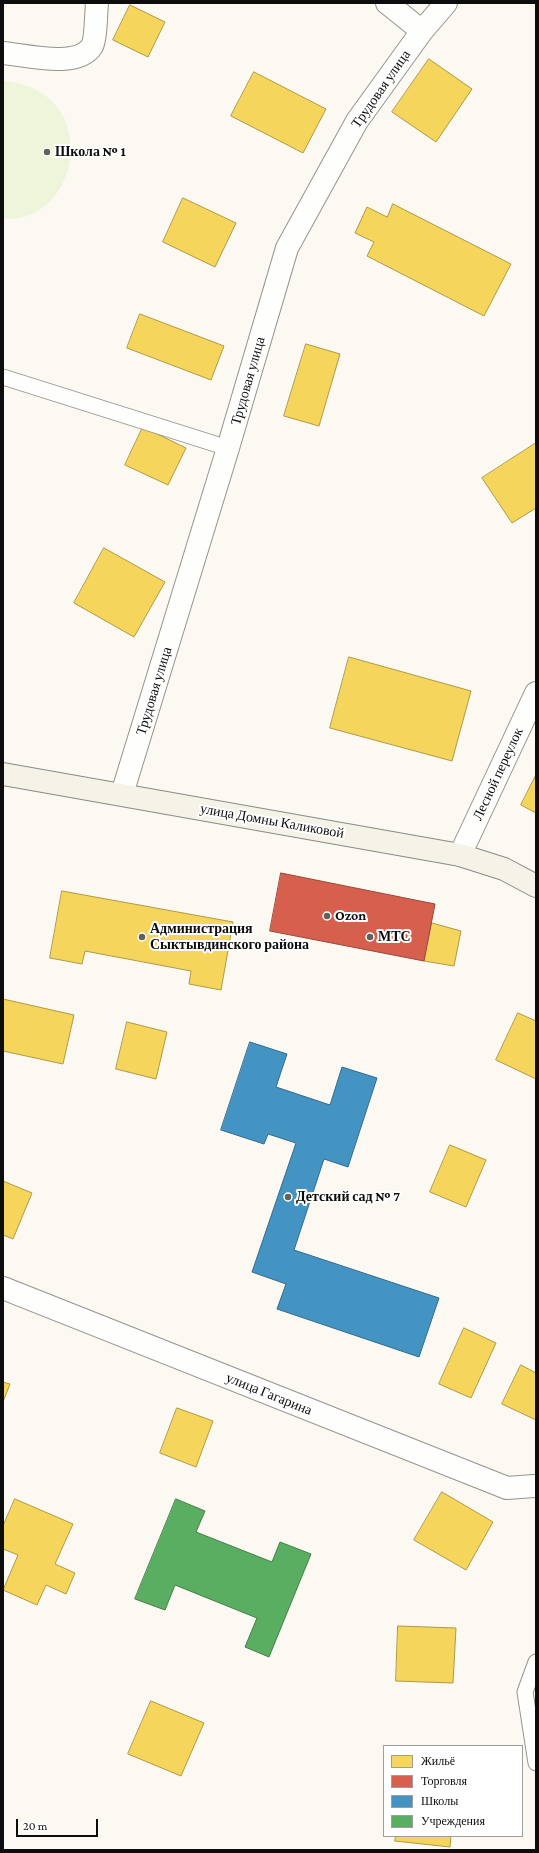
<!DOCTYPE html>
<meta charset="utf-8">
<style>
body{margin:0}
#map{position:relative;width:539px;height:1853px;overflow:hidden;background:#fbf9f1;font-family:"Crimson Pro",serif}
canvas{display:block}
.frame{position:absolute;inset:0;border:4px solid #0d0d0d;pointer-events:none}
.legend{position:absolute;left:383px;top:1745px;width:140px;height:92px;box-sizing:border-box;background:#fff;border:1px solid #9e9e9e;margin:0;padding:5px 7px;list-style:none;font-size:12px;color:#0d0d0d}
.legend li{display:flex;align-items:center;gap:8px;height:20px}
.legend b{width:20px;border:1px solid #9e9e9e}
.scale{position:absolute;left:16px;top:1819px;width:82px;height:18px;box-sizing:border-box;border:2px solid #0d0d0d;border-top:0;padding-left:5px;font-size:12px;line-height:14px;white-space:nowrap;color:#0d0d0d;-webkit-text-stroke:3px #fff;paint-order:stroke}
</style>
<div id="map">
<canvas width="539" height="1853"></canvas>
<div class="frame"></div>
<ul class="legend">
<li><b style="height:11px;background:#f6d55c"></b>Жильё</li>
<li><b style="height:11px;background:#d6604d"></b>Торговля</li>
<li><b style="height:11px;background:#4393c3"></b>Школы</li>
<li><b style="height:11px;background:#5aae61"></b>Учреждения</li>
</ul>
<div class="scale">20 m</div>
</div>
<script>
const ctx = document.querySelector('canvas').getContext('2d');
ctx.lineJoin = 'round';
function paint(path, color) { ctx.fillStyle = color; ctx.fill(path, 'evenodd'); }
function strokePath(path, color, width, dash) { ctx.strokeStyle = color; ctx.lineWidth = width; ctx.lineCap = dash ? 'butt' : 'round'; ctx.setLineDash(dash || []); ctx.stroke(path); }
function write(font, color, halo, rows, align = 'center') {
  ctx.font = font + ' "Crimson Pro",serif'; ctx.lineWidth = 4; ctx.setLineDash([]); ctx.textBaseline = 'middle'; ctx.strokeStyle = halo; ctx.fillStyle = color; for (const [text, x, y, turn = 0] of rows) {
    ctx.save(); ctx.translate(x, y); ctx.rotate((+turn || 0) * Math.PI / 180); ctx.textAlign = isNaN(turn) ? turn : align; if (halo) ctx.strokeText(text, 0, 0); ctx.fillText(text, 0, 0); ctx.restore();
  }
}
paint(new Path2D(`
 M3 81C102 88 84 223 3 219Z`), '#eff5da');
const homes = new Path2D(`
 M130 5 165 22 148 57 113 40Z
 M429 59 472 89 436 142 392 112Z
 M254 72 326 109 303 153 231 116Z
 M183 198 236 223 215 267 163 242Z
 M393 204 511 264 484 316 367 256 374 242 355 233 367 207 387 217Z
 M140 314 224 346 211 380 127 348Z
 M306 344 340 354 319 426 284 416Z
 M143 427 186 448 168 485 125 465Z
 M536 443V508L512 523 482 478Z
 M104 548 165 582 134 637 74 603Z
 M349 657 471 691 452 761 330 728Z
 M536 775V813L521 805Z
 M62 891 233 922 221 990 189 984 191 971 85 951 82 964 50 958Z
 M432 923 461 931 454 966 424 961Z
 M3 999 74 1015 63 1064 3 1051Z
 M518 1013 536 1021V1079L496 1060Z
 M127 1022 167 1032 156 1079 116 1069Z
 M450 1145 486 1160 466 1207 430 1192Z
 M3 1181 32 1193 13 1239 3 1235Z
 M464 1328 496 1343 471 1398 439 1384Z
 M521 1365 536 1373V1420L502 1404Z
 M3 1382 10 1384 3 1402Z
 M177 1408 213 1421 196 1467 160 1453Z
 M442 1492 493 1522 466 1570 414 1540Z
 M15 1499 73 1524 55 1564 75 1573 66 1594 46 1585 37 1605 3 1590 18 1555 3 1549V1526Z
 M398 1626 456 1628 453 1683 396 1681Z
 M151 1701 204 1723 181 1776 128 1754Z
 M396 1836H451L450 1847 395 1841Z`);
paint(homes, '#f6d55c');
strokePath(homes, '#b09944', 1);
const shops = new Path2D(`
 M281 873 435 904 424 961 270 931Z`);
paint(shops, '#d6604d');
strokePath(shops, '#9a473a', 1);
const schools = new Path2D(`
 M250 1042 287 1054 276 1087 330 1105 342 1067 377 1078 348 1167 324 1159 294 1250 439 1298 419 1357 277 1309 286 1284 252 1272 296 1143 268 1134 264 1144 221 1130Z`);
paint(schools, '#4393c3');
strokePath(schools, '#336b8c', 1);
const public = new Path2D(`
 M176 1499 205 1511 196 1532 272 1562 280 1542 311 1554 269 1657 245 1647 257 1618 175 1585 165 1610 135 1599Z`);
paint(public, '#5aae61');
strokePath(public, '#437e48', 1);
const service = new Path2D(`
 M3 377 228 448
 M536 1662 525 1692 536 1763`);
const minor = new Path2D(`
 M387 3 422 31
 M3 53C26 55 78 69 92 46 96 39 96 13 97 3
 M122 794 228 448 287 248 357 121 422 31 446 3
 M460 855 536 693
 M3 1288 507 1488 534 1486`);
const secondary = new Path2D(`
 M3 774 460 855 504 869 536 886`);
strokePath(service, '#949390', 17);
strokePath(minor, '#949390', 24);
strokePath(secondary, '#8b8a86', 24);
strokePath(service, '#fefefd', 15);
strokePath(minor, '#fefefd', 22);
strokePath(secondary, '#f5f3e8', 22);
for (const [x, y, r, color] of [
 [47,152,4,"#60605d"],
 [327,916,4,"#60605d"],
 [142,937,4,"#60605d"],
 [370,937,4,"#60605d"],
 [288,1197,4,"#60605d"]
]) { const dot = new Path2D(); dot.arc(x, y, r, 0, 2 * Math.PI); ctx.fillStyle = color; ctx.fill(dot); strokePath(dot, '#fff', 1.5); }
write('14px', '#0d0d0d', '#fff', [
 ["Трудовая улица",381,89,-55],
 ["Трудовая улица",248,381,-74],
 ["Трудовая улица",154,691,-73],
 ["Лесной переулок",498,774,-65],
 ["улица Домны Каликовой",272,821,10],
 ["улица Гагарина",269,1394,22]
]);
write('bold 14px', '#0d0d0d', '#fff', [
 ["Школа № 1",55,152],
 ["Ozon",335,916],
 ["Администрация",150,929],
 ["Сыктывдинского района",150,945],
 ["МТС",378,937],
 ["Детский сад № 7",296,1197]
], 'left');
</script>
